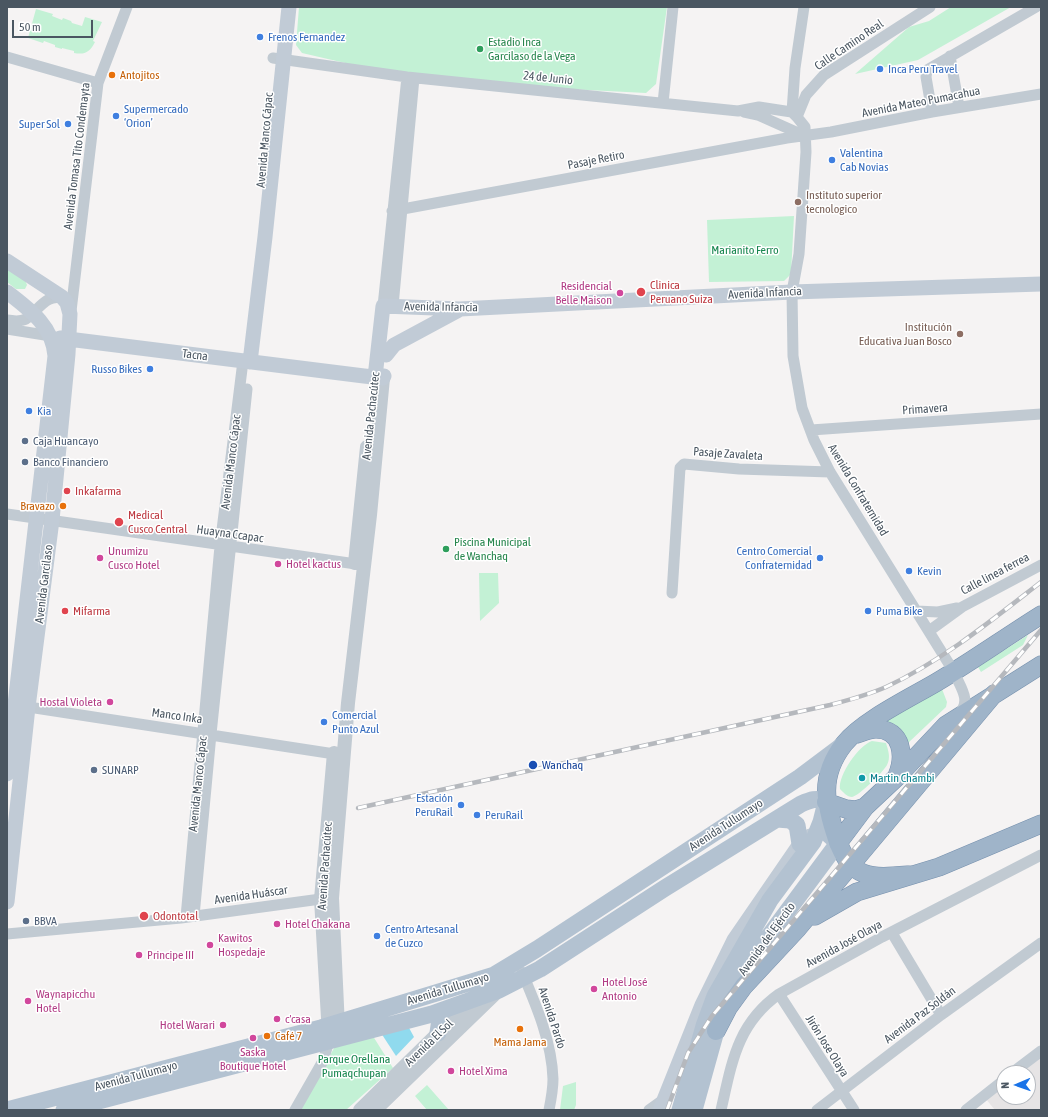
<!DOCTYPE html>
<meta charset="utf-8">
<style>
body{margin:0}
#map{position:relative;width:1048px;height:1117px;overflow:hidden;background:#f5f3f3;font-family:"Asap Condensed",sans-serif}
canvas{display:block}
.frame{position:absolute;inset:0;border:8px solid #4a5661;pointer-events:none}
.north{position:absolute;left:996px;top:1065px;width:40px;height:40px;box-sizing:border-box;background:#fff;border:1px solid #b7bbc0;border-radius:50%;rotate:268deg;font-size:11px;font-weight:700;line-height:16px;text-align:center;color:#4a5661}
.north::after{content:'';display:block;margin:auto;width:14px;height:18px;background:#1a73e8;clip-path:polygon(50% 0,100% 100%,50% 72%,0 100%)}
.scale{position:absolute;left:12px;top:20px;width:81px;height:18px;box-sizing:border-box;border:2px solid #4a5661;border-top:0;padding-left:5px;font-size:12px;line-height:14px;white-space:nowrap;color:#4a5661;-webkit-text-stroke:3px #fff;paint-order:stroke}
</style>
<div id="map">
<canvas width="1048" height="1117"></canvas>
<div class="frame"></div>
<div class="north">N</div>
<div class="scale">50 m</div>
</div>
<script>
const ctx = document.querySelector('canvas').getContext('2d');
ctx.lineJoin = 'round';
function paint(path, color) { ctx.fillStyle = color; ctx.fill(path, 'evenodd'); }
function strokePath(path, color, width, dash) { ctx.strokeStyle = color; ctx.lineWidth = width; ctx.lineCap = dash ? 'butt' : 'round'; ctx.setLineDash(dash || []); ctx.stroke(path); }
function write(font, color, halo, rows, align = 'center') {
  ctx.font = font + ' "Asap Condensed",sans-serif'; ctx.lineWidth = 3; ctx.setLineDash([]); ctx.textBaseline = 'middle'; ctx.strokeStyle = halo; ctx.fillStyle = color; for (const [text, x, y, turn = 0] of rows) {
    ctx.save(); ctx.translate(x, y); ctx.rotate((+turn || 0) * Math.PI / 180); ctx.textAlign = isNaN(turn) ? turn : align; if (halo) ctx.strokeText(text, 0, 0); ctx.fillText(text, 0, 0); ctx.restore();
  }
}
paint(new Path2D(`
 M1041 1053V1110H995L985 1098 1004 1082V1097H1028V1073H1016Z`), '#e6e4e5');
paint(new Path2D(`
 M299 7H667L656 84 646 93 489 85 384 72 302 53 296 45Z
 M951 7H1011L918 60 855 74 909 27 929 21Z
 M36 9 53 14 52 16 62 20 63 18 71 21 72 23 82 26 85 17 102 22 93 41 95 42C90 52 85 55 74 53V51L62 48V49L55 47V45L44 41 43 43 28 38Z
 M794 216 791 274 784 281 709 282 707 220Z
 M7 267 25 280 27 285 25 289H16L7 282Z
 M479 573H498L499 603 480 621Z
 M1028 635 1023 645 981 672 978 667Z
 M942 689 947 702 946 707 907 744C903 727 897 723 880 721Z
 M872 741 886 743C888 750 891 757 887 765 884 771 859 796 852 797 847 797 843 792 840 789 838 775 859 745 872 741Z
 M371 1033 393 1068 346 1110H299L337 1043Z
 M576 1082V1105L574 1110H560L563 1086Z
 M427 1085 449 1110H427L415 1096Z`), '#c3f1d5');
paint(new Path2D(`
 M408 1026 414 1037 396 1056 381 1033Z`), '#90daee');
const trunk = new Path2D(`
 M857 734C863 732 870 729 876 729 903 729 905 757 897 776
 M826 802 846 809 856 810 865 807 897 777 946 725 1041 665
 M838 843 865 807
 M909 875C871 878 851 880 837 839 825 804 819 776 844 744 862 721 910 698 937 682 972 661 1006 637 1041 615
 M815 916 857 892 939 867 1041 824
 M716 1031 728 1008 744 986 798 928 994 694`);
strokePath(trunk, '#7690ad', 19);
strokePath(new Path2D(`
 M950 56 959 107
 M7 57 98 83
 M273 58 407 77 738 111 759 107 785 111 792 112 797 117 805 127 806 152 799 254 792 292 793 356 802 408 814 440 830 472 954 672C960 687 972 700 959 714
 M663 103 673 7
 M744 112 758 115 805 136
 M792 112 795 68 804 7
 M932 112 926 77 927 70 1036 7
 M797 117 806 95 824 75 930 7
 M392 211 787 138 831 132 932 112 1041 94
 M383 306 407 77
 M393 306 414 78
 M71 311 98 83 127 7
 M7 320C13 321 20 322 26 319 38 311 47 292 64 299
 M7 329 51 336
 M811 430 1041 414
 M7 514 363 565
 M672 593 680 468 684 464 739 469 830 472
 M916 611 938 612 957 608
 M929 631 962 607 1041 565
 M22 706 341 755
 M194 916 211 734 247 389
 M186 917 220 546 243 361
 M892 933 941 1015
 M7 934 181 918 328 898
 M522 972C536 1005 552 1042 553 1079 553 1089 551 1100 549 1110
 M779 994 854 1110
 M1012 1073 1041 1051
 M295 1110 323 1061 329 1041
 M649 1110 663 1100
 M721 1110C732 1062 737 1024 779 994L882 937 1041 855
 M817 1110 941 1015 1041 943
 M966 1110 1004 1080`), '#c1cad2', 11);
strokePath(new Path2D(`
 M355 563 367 447
 M334 1032 338 1027 332 898 348 703 370 515 383 378
 M329 1035 321 899 334 753
 M360 1110 472 1000
 M375 1110 498 991`), '#c1cad2', 14);
strokePath(new Path2D(`
 M7 261 62 297 67 303 70 314 68 354 52 520 28 707 7 902
 M7 292C29 309 53 326 55 356L7 774
 M60 338 364 376 383 378 384 376
 M386 355 394 345 459 310
 M250 362 265 237 289 7
 M375 377 383 306 460 309 792 292 1041 284
 M660 1110 702 1005 734 940 800 844 810 836`), '#c1cbd6', 15);
strokePath(new Path2D(`
 M777 819 790 820 797 825 800 844
 M432 1014 440 1019 438 1033
 M7 1110 321 1028 436 993 494 975 537 949 800 777 844 744
 M64 1110 432 1014 499 990 540 969 665 888 801 804C810 800 817 797 826 802L821 822 813 842 770 900 715 996 704 1026 680 1110
 M694 1110 716 1031 727 1002 743 971 838 843 829 835`), '#b3c2d1', 17);
strokePath(trunk, '#9fb4c9', 18);
const rail = new Path2D(`
 M358 808 830 705C849 700 868 695 886 687 942 661 992 620 1041 582
 M667 1110 688 1053 712 1016 1041 630`);
strokePath(rail, '#b5b8bd', 4.5);
strokePath(rail, '#fff', 3, [9]);
for (const [x, y, r, color] of [
 [260,37,4,"#3f7fe0"],
 [480,49,4,"#2e9e5b"],
 [880,69,4,"#3f7fe0"],
 [112,75,4,"#e8710a"],
 [116,116,4,"#3f7fe0"],
 [68,124,4,"#3f7fe0"],
 [832,160,4,"#3f7fe0"],
 [798,202,4,"#8d6e63"],
 [641,292,5,"#e0444e"],
 [620,293,4,"#d1479c"],
 [960,334,4,"#8d6e63"],
 [150,369,4,"#3f7fe0"],
 [29,411,4,"#3f7fe0"],
 [25,441,4,"#5c6f8a"],
 [25,462,4,"#5c6f8a"],
 [67,491,4,"#e0444e"],
 [63,506,4,"#e8710a"],
 [119,522,5,"#e0444e"],
 [446,549,4,"#2e9e5b"],
 [100,558,4,"#d1479c"],
 [820,558,4,"#3f7fe0"],
 [278,564,4,"#d1479c"],
 [909,571,4,"#3f7fe0"],
 [65,611,4,"#e0444e"],
 [868,611,4,"#3f7fe0"],
 [110,702,4,"#d1479c"],
 [324,722,4,"#3f7fe0"],
 [533,765,5,"#1a4fb4"],
 [94,770,4,"#5c6f8a"],
 [862,778,4,"#0f9aa8"],
 [461,805,4,"#3f7fe0"],
 [477,815,4,"#3f7fe0"],
 [144,916,5,"#e0444e"],
 [26,921,4,"#5c6f8a"],
 [277,924,4,"#d1479c"],
 [377,936,4,"#3f7fe0"],
 [210,945,4,"#d1479c"],
 [139,955,4,"#d1479c"],
 [594,989,4,"#d1479c"],
 [28,1001,4,"#d1479c"],
 [277,1019,4,"#d1479c"],
 [223,1025,4,"#d1479c"],
 [520,1029,4,"#e8710a"],
 [267,1036,4,"#e8710a"],
 [253,1038,4,"#d1479c"],
 [451,1071,4,"#d1479c"]
]) { const dot = new Path2D(); dot.arc(x, y, r, 0, 2 * Math.PI); ctx.fillStyle = color; ctx.fill(dot); strokePath(dot, '#fff', 1.5); }
write('12px', '#366cbe', '#fff', [
 ["Frenos Fernandez",268,37],
 ["Inca Peru Travel",888,69],
 ["Supermercado",124,109],
 ["‘Orion’",124,123],
 ["Super Sol",60,124,"right"],
 ["Valentina",840,153],
 ["Cab Novias",840,167],
 ["Russo Bikes",142,369,"right"],
 ["Kia",37,411],
 ["Centro Comercial",812,551,"right"],
 ["Confraternidad",812,565,"right"],
 ["Kevin",917,571],
 ["Puma Bike",876,611],
 ["Comercial",332,715],
 ["Punto Azul",332,729],
 ["Estación",453,798,"right"],
 ["PeruRail",453,812,"right"],
 ["PeruRail",485,815],
 ["Centro Artesanal",385,929],
 ["de Cuzco",385,943]
], 'left');
write('12px', '#27864d', '#fff', [
 ["Estadio Inca",488,42],
 ["Garcilaso de la Vega",488,56],
 ["Piscina Municipal",454,542],
 ["de Wanchaq",454,556]
], 'left');
write('12px', '#4a5661', '#fff', [
 ["Calle Camino Real",849,45,-34],
 ["24 de Junio",548,78,6],
 ["Avenida Mateo Pumacahua",921,102,-11],
 ["Avenida Manco Cápac",265,140,-85],
 ["Avenida Tomasa Tito Condemayta",77,156,-83],
 ["Pasaje Retiro",596,160,-11],
 ["Avenida Infancia",765,293,-3],
 ["Avenida Infancia",441,307,1],
 ["Tacna",195,355,7],
 ["Primavera",925,409,-4],
 ["Avenida Pachacútec",371,416,-84],
 ["Pasaje Zavaleta",728,454,4],
 ["Avenida Manco Cápac",231,462,-83],
 ["Avenida Confraternidad",858,490,59],
 ["Huayna Ccapac",230,534,8],
 ["Calle linea ferrea",995,574,-28],
 ["Avenida Garcilaso",44,584,-83],
 ["Manco Inka",177,716,8],
 ["Avenida Manco Cápac",198,784,-84],
 ["Avenida Tullumayo",726,825,-33],
 ["Avenida Pachacútec",325,866,-86],
 ["Avenida Huáscar",251,895,-8],
 ["Avenida del Ejército",767,939,-54],
 ["Avenida José Olaya",844,944,-29],
 ["Avenida Tullumayo",448,989,-17],
 ["Avenida Paz Soldán",920,1015,-37],
 ["Avenida Pardo",552,1018,72],
 ["Avenida El Sol",429,1043,-44],
 ["Jirón Jose Olaya",827,1046,58],
 ["Avenida Tullumayo",136,1076,-15]
]);
write('12px', '#c56008', '#fff', [
 ["Antojitos",120,75],
 ["Bravazo",55,506,"right"],
 ["Café 7",275,1036],
 ["Mama Jama",520,1042,"center"]
], 'left');
write('12px', '#785e54', '#fff', [
 ["Instituto superior",806,195],
 ["tecnologico",806,209],
 ["Institución",952,327,"right"],
 ["Educativa Juan Bosco",952,341,"right"]
], 'left');
write('12px', '#17864f', '#fff', [
 ["Marianito Ferro",745,250],
 ["Parque Orellana",354,1059],
 ["Pumaqchupan",354,1073]
]);
write('12px', '#be3a42', '#fff', [
 ["Clinica",650,285],
 ["Peruano Suiza",650,299],
 ["Inkafarma",75,491],
 ["Medical",128,515],
 ["Cusco Central",128,529],
 ["Mifarma",73,611],
 ["Odontotal",153,916]
], 'left');
write('12px', '#b23c85', '#fff', [
 ["Residencial",612,286,"right"],
 ["Belle Maison",612,300,"right"],
 ["Unumizu",108,551],
 ["Cusco Hotel",108,565],
 ["Hotel kactus",286,564],
 ["Hostal Violeta",102,702,"right"],
 ["Hotel Chakana",285,924],
 ["Kawitos",218,938],
 ["Hospedaje",218,952],
 ["Principe III",147,955],
 ["Hotel José",602,982],
 ["Antonio",602,996],
 ["Waynapicchu",36,994],
 ["Hotel",36,1008],
 ["c'casa",285,1019],
 ["Hotel Warari",215,1025,"right"],
 ["Saska",253,1052,"center"],
 ["Boutique Hotel",253,1066,"center"],
 ["Hotel Xima",459,1071]
], 'left');
write('12px', '#4e5e75', '#fff', [
 ["Caja Huancayo",33,441],
 ["Banco Financiero",33,462],
 ["SUNARP",102,770],
 ["BBVA",34,921]
], 'left');
write('12px', '#164399', '#fff', [
 ["Wanchaq",542,765]
], 'left');
write('12px', '#0d838f', '#fff', [
 ["Martin Chambi",870,778]
], 'left');
</script>
